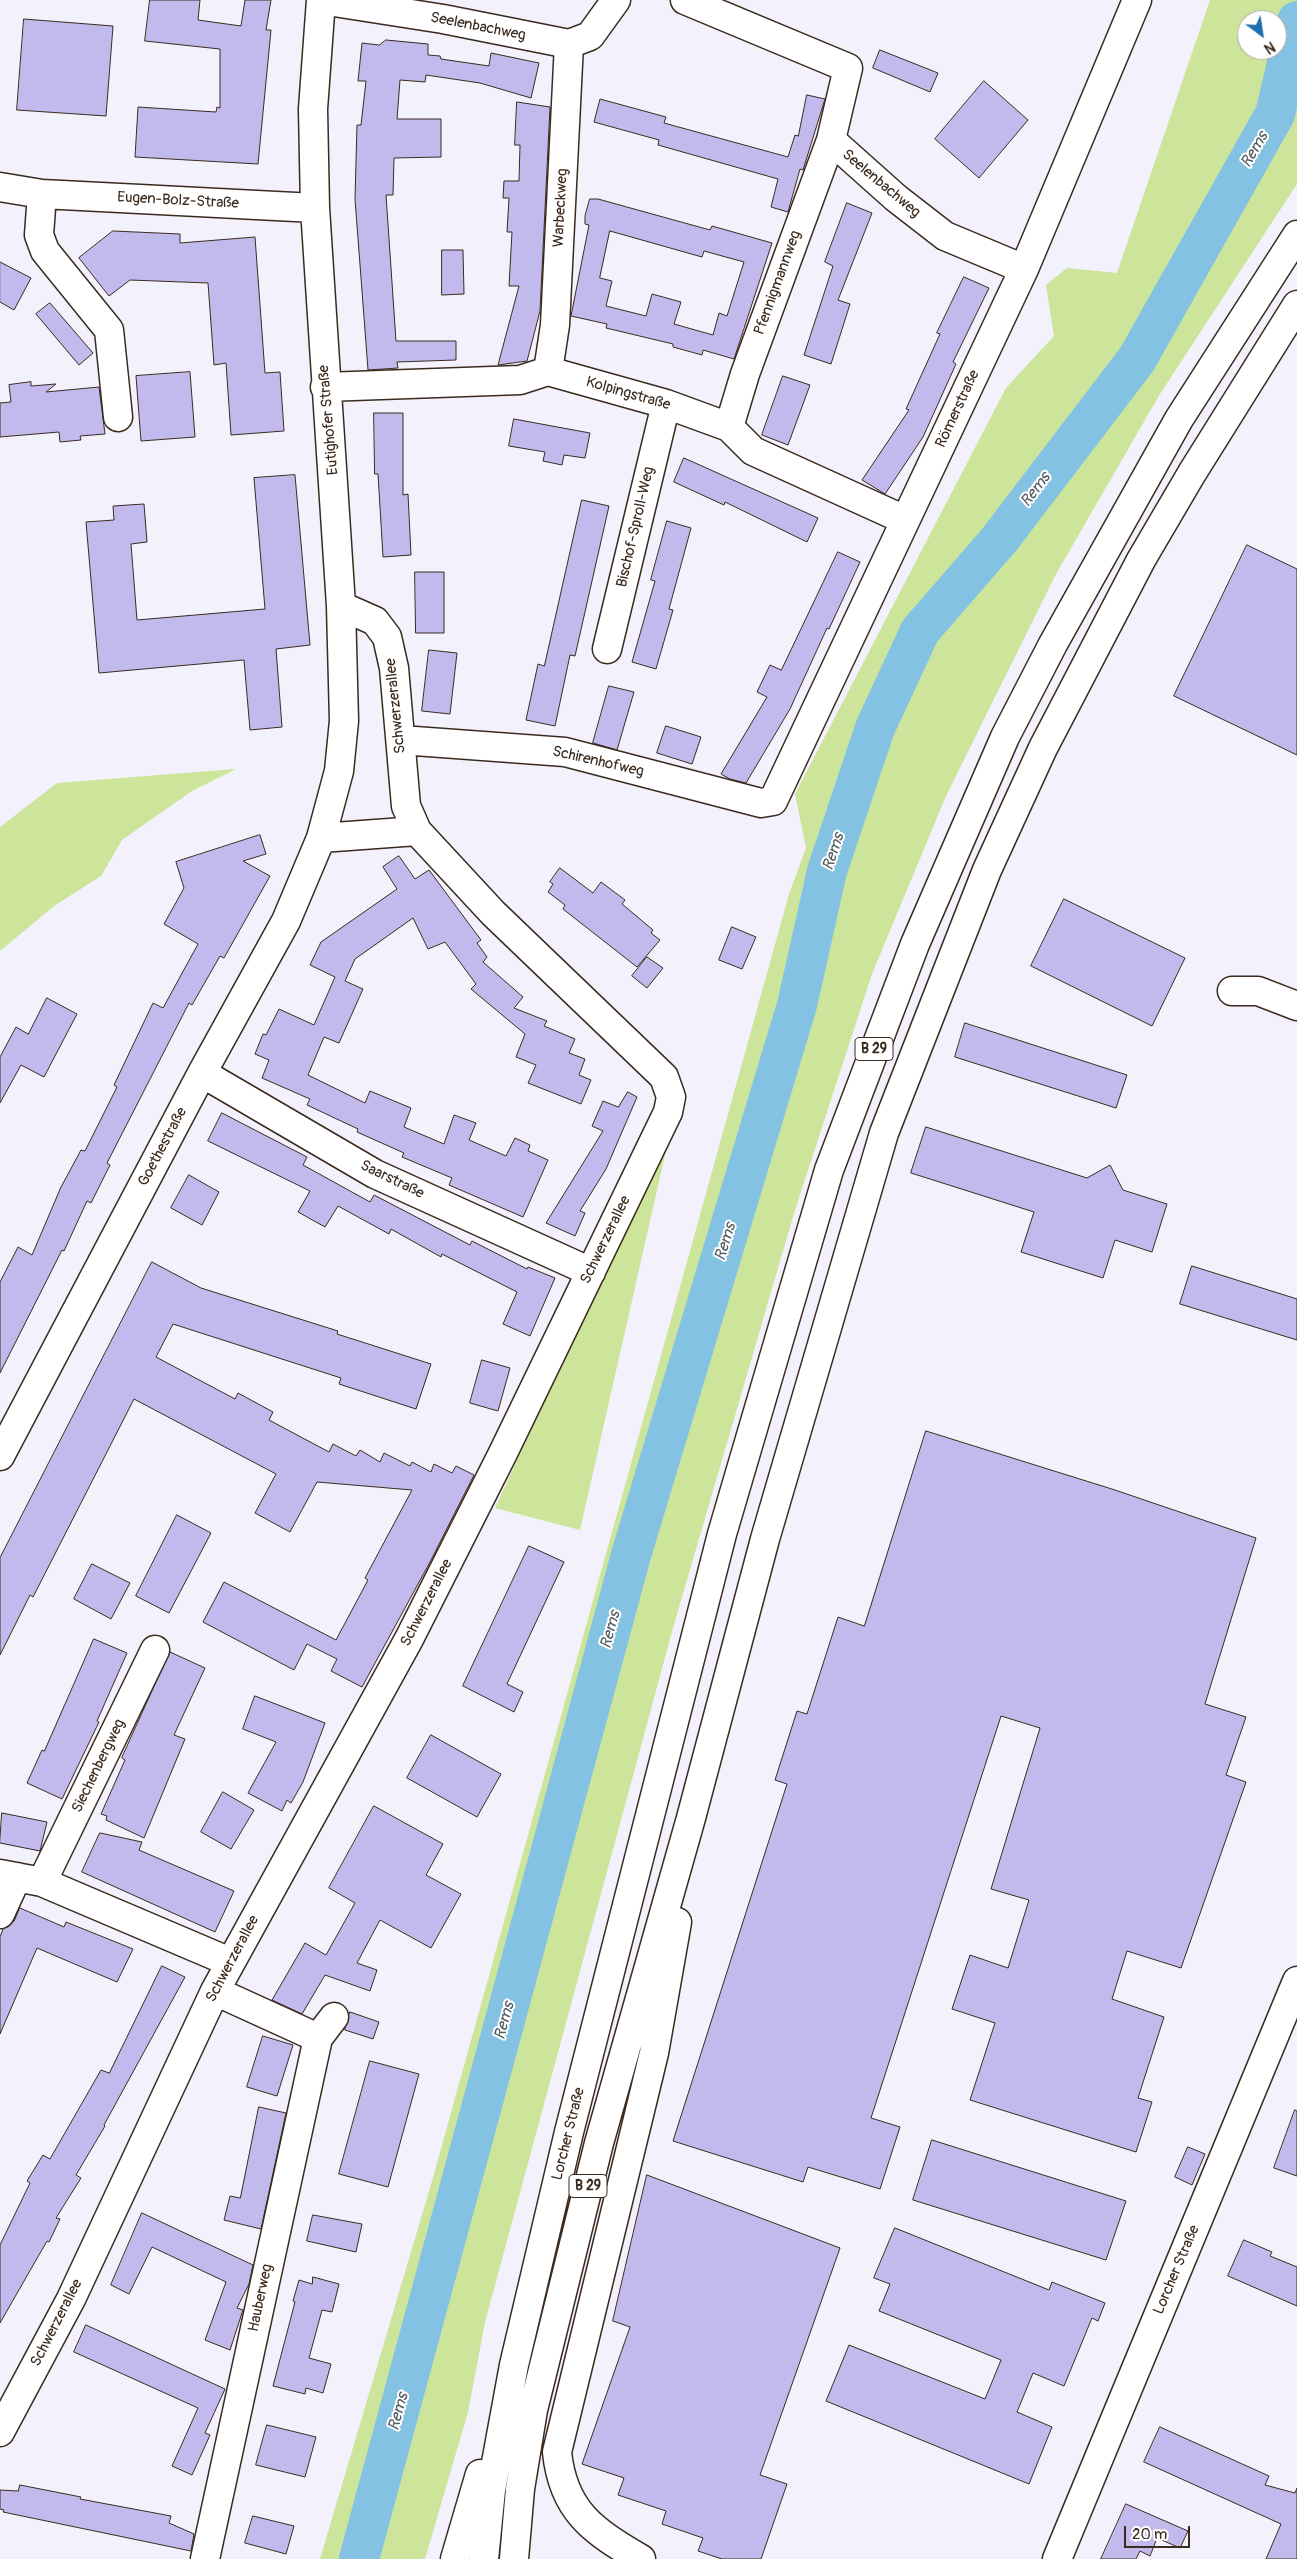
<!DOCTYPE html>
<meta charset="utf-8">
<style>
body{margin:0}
#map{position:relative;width:1297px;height:2559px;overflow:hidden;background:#f3f1fb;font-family:Pangolin,sans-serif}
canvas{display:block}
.north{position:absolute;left:1237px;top:10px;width:50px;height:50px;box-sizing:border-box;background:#fff;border:1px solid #b1aaa5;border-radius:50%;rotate:149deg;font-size:14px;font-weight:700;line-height:20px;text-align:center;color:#3b2a1e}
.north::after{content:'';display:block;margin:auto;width:18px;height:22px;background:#1f6fb2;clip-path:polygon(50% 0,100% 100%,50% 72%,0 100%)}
.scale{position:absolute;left:1124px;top:2526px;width:66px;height:22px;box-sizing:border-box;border:2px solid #3b2a1e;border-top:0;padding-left:6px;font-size:15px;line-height:18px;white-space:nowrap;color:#3b2a1e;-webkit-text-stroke:4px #fff;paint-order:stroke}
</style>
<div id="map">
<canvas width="1297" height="2559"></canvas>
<div class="north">N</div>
<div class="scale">20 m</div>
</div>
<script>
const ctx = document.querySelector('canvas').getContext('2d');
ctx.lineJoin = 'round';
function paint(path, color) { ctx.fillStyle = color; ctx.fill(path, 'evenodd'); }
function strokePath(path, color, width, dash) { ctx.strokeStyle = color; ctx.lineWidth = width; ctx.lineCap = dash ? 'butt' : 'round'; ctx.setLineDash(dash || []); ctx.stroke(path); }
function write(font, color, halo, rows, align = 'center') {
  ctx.font = font + ' Pangolin,sans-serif'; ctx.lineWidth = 4; ctx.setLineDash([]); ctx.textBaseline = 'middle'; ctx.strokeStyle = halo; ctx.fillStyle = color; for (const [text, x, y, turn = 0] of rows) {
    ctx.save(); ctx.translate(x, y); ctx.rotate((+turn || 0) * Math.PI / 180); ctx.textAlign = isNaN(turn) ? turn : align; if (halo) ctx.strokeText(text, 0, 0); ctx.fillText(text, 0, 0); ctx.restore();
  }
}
paint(new Path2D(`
 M1210 0H1297V184L1160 394 1056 574 946 796 872 974 795 1210 673 1628 485 2322 468 2412 425 2559H320L432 2181 789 894 806 848 795 794 1006 388 1054 336 1046 285 1067 268 1117 273ZM1247 20H1277V50H1247Z
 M236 769 192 791 122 840 101 876 54 906 0 951V827L57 783Z
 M672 1124 580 1530 495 1508Z`), '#cce59b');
strokePath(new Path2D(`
 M359 2559 631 1555 797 1005 827 871 875 728 920 631 999 540 1137 359 1275 114 1297 21`), '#84c2e4', 40);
const building = new Path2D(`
 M150 0H200L198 20 241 26 245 0H271L266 30H271L258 164 135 157 138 107 216 112 217 107 220 108V49L145 41Z
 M24 19 113 26 106 116 17 110Z
 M386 40 428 44V55L440 56 441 59 489 66 491 53 539 63 531 98 480 83 426 75 425 82 400 80 397 119H441V157L394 158 393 195H386L396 341H456V360L397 362 398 368 368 370 355 199 357 125H361L366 81H358L362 43 379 45Z
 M880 50 938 73 930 92 873 68Z
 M984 81 1028 120 979 178 935 139Z
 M807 95 825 99 803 170 800 169 788 212 771 207 778 179 658 145 659 140 594 122 600 99 666 117 664 123 788 157 795 135 798 136Z
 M517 102 550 107 540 311 527 361 498 365 519 286H509L512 232H507L509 198H503L504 181H519L520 145H515Z
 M590 199H598L710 230 712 226 772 243 734 359 703 350 702 355 673 347V344L606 328 607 324 571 316 589 225 585 224V216ZM610 231 702 257 704 251 744 262 727 316 719 313 713 335 674 324 681 302 652 294 646 316 606 306 612 281 600 278Z
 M847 203 872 213 838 300 850 304 831 364 804 355 833 266 825 262Z
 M113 231 180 234V243L255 237 265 373 280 372 284 431 231 435 226 363 214 365 208 283 130 280 109 296 79 258Z
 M442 250H463L464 294 442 295Z
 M0 262 31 278 14 310 0 302Z
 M964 277 989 288 953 362 956 364 923 437 885 494 862 480 909 410 906 409 940 334 937 333Z
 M50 303 93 353 79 365 36 314Z
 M190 372 195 437 141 441 136 376Z
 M783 376 810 385 788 445 762 435Z
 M31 382V386L56 384 46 392 99 387 105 434 80 436 81 440 60 442 59 432 0 437V403L11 402 9 385Z
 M374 413H403V495L408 494 411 555 383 557 378 474H375Z
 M514 419 590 433 585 458 564 455 562 465 543 461 545 452 509 446Z
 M684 458 818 518 807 542 725 502 724 505 674 482Z
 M295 475 310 645 276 649 282 727 250 730 244 660 99 673 86 522 114 520 113 506 144 504 147 542 131 544 137 620 265 609 254 478Z
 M582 500 609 506 575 656 570 655 555 726 526 720 538 664 544 666Z
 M667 521 691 528 669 609 673 610 656 669 632 662 655 581 651 580Z
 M1247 545 1297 569V755L1174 696Z
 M838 552 860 562 829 629 827 628 790 709 746 783 730 779 721 774 767 697 757 692 770 665 781 670Z
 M415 572H444V633H416Z
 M429 650 457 653 450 714 422 711Z
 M609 686 634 692 617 750 593 743Z
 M666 726 701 737 692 764 657 753Z
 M260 835 266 854 243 861 270 876 224 958 220 956 192 1005 189 1003 107 1163 110 1165 91 1203 87 1201 64 1251 62 1250 0 1373V1282L18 1247 32 1255 61 1187 81 1150 85 1151 117 1087 114 1085 153 1003 163 1008 198 944 164 924 184 888 176 862Z
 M399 856 415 879 429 870 481 940 477 943 487 957 483 962 523 997 514 1008 547 1021 544 1026 575 1039 569 1053 585 1059 579 1075 591 1080 581 1104 528 1083 536 1065 516 1057 525 1034 471 989 476 984 445 942 428 949 413 918 355 959 345 981 363 989 339 1043 324 1037 308 1075 365 1103 370 1091 411 1108 404 1127 444 1144 454 1115 476 1123 469 1140 506 1156 515 1138 530 1145 528 1151 548 1160 523 1217 449 1185 452 1178 402 1157 404 1153 357 1132 358 1129 307 1105 310 1099 262 1078 269 1060 255 1054 263 1034 266 1035 279 1009 314 1025 335 977 310 965 321 942 397 889 383 867Z
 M560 868 593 893 601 882 625 900 622 904 653 930 651 933 660 940 637 967 563 909 565 905 548 892 553 884 550 882Z
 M1064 899 1185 958 1152 1026 1031 966Z
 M732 927 756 937 742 969 719 960Z
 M647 957 663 968 647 988 632 976Z
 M47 998 77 1014 44 1077 21 1065 0 1103V1057L16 1027 28 1034Z
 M965 1023 1127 1075 1116 1108 955 1057Z
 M628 1092 637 1097 606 1169 580 1211 585 1213 575 1236 546 1223 603 1131 592 1126 603 1101 618 1107Z
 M222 1113 307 1157 303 1165 370 1202 374 1195 470 1245 472 1241 527 1269 528 1267 555 1278 530 1336 503 1324 517 1292 442 1254 441 1257 391 1229 389 1234 338 1206 325 1227 298 1212 310 1191 208 1141Z
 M926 1127 1087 1178 1110 1165 1123 1190 1167 1204 1152 1252 1115 1240 1103 1278 1021 1252 1034 1212 911 1173Z
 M189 1175 219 1192 202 1225 171 1208Z
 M152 1262 201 1288 338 1331 337 1334 431 1364 416 1409 339 1384 341 1378 173 1324 156 1357 235 1399 238 1393 273 1412 269 1420 329 1452 333 1444 356 1456 360 1450 380 1462 384 1453 410 1466 412 1462 431 1472 434 1464 452 1473 456 1466 474 1475 430 1562 362 1687 331 1671 337 1659 307 1644 294 1670 203 1622 224 1582 336 1640 368 1580 365 1578 412 1490 317 1482 290 1532 255 1513 276 1474 134 1399 33 1597 30 1595 0 1655V1558Z
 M1192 1266 1297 1299V1340L1180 1304Z
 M482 1360 510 1368 498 1411 470 1403Z
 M926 1431 1115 1490 1256 1538 1205 1704 1246 1717 1226 1775 1246 1782 1181 1968 1127 1951 1112 1999 1164 2017 1138 2098 1152 2102 1136 2152 970 2100 995 2023 952 2009 970 1955 1008 1968 1029 1900 991 1889 1040 1728 1001 1716 871 2118 900 2127 880 2189 808 2167 803 2182 673 2141 787 1784 775 1780 797 1711 807 1714 838 1617 864 1626Z
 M177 1515 211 1533 169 1613 136 1596Z
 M529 1546 564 1562 507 1684 523 1692 514 1712 463 1686Z
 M92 1564 130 1583 111 1619 74 1599Z
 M94 1639 127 1653 97 1721 99 1722 62 1799 27 1783 42 1750 44 1751Z
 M170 1652 205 1668 174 1735 185 1739 144 1838 106 1820 107 1816 101 1814 125 1760 122 1758Z
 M255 1696 325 1723 303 1782 291 1803 287 1800 282 1811 248 1793 276 1742 243 1729Z
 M431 1735 501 1774 477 1817 407 1778Z
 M223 1792 254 1810 231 1849 201 1832Z
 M374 1806 443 1844 426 1875 461 1894 431 1948 380 1920 357 1963 377 1970 370 1991 325 1975 302 2014 272 2000 305 1943 326 1955 355 1903 329 1888Z
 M2 1813 47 1822 40 1851 0 1843Z
 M100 1833 142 1842 139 1850 234 1891 215 1932 82 1872Z
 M20 1908 64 1927 66 1922 133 1949 117 1982 37 1948 0 2034V1937L3 1929 14 1921Z
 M162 1966 185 1977 104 2125 105 2126 76 2175 81 2178 56 2218 60 2219 49 2242 47 2241 0 2323V2245L30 2183 27 2181 43 2155 50 2159 101 2070 109 2073Z
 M350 2012 379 2022 373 2039 345 2030Z
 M263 2036 293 2045 277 2096 247 2087Z
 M370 2061 419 2074 388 2187 339 2174Z
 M259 2107 286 2113 261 2229 224 2220 230 2196 240 2198Z
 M1295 2110 1297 2111V2176L1274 2168Z
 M932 2140 1126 2201 1106 2260 913 2200Z
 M1188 2147 1205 2154 1192 2185 1175 2177Z
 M647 2175 840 2248 760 2475 787 2484 761 2559H722L698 2551 703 2538 662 2524 666 2511 618 2495 624 2478 582 2464 630 2327 613 2321Z
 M142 2213 253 2265 249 2284 237 2308 243 2310 230 2350 205 2340 226 2282 152 2247 129 2294 111 2285Z
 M313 2215 362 2224 356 2252 307 2241Z
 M895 2228 1049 2290 1052 2282 1105 2303 1098 2321 1092 2318 1064 2386 1033 2373 1017 2412 1052 2427 1029 2484 826 2401 849 2345 985 2399 1001 2360 879 2311 890 2284 874 2278Z
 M1244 2240 1272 2252 1270 2256 1297 2267V2306L1228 2276Z
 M313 2277 339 2284 332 2312 322 2310 309 2358 331 2364 323 2393 306 2388 305 2394 273 2386 295 2302 293 2301 299 2280 312 2284Z
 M86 2325 225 2389 205 2433 210 2435 192 2475 172 2466 198 2408 74 2352Z
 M267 2425 316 2437 305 2477 256 2465Z
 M1160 2427 1269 2476 1265 2485 1295 2493 1297 2488V2559H1266L1281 2524 1144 2462Z
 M20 2485 81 2497 80 2499 171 2516 169 2523 194 2534 191 2551 3 2512 4 2510 0 2509V2490L18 2491Z
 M1126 2504 1188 2531 1180 2548 1157 2538 1150 2556 1140 2551 1136 2559H1101Z
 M253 2516 294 2526 286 2554 245 2543Z`);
paint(building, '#c2baec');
strokePath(building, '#3b2a1e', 1);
const minor = new Path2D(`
 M321 0 443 19 569 44 590 36 616 0
 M685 0 848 68 831 140 896 198 945 236 1024 269
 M0 187 42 194 315 208
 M42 194 39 235 45 251 109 330 118 417
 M548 371 555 325 569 44
 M325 387 520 380 548 371 666 404 729 427 753 451 905 520
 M729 427 745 374 831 140
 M607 649 666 404
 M401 740 565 752 761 803 773 801 1024 269 1137 0
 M321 838 417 831
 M1232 991H1258L1297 1006
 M202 1073 375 1174 591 1272
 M0 1456 202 1073 286 921 321 838 339 771 344 721 341 606 315 208 313 109 321 0
 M0 1874 42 1882 230 1962
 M42 1882 155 1650
 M0 1914 17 1877
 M215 1991 318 2038
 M0 2432 71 2299 215 1991 409 1639 503 1453 668 1112 671 1097 664 1077 493 913 417 831 406 806 394 668 387 637 375 621 341 606
 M205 2559 318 2038 334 2017
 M1057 2559 1297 1981`);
const highway = new Path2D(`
 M455 2559 480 2474
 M484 2559 491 2490 514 2365 569 2132 722 1534 829 1170 915 944 1005 737 1053 644 1179 419 1297 235
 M514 2559 520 2489 533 2410 599 2143 691 1818 765 1539 884 1133 987 870 1043 748 1141 560 1192 473 1297 305
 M641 2559C593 2531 563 2511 557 2452L654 2053 677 1922`);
strokePath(minor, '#3b2a1e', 31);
strokePath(highway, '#3b2a1e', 31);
strokePath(minor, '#fff', 28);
strokePath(highway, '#fff', 28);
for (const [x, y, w] of [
 [874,1049,38],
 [588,2186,38]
]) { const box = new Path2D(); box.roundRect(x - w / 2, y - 11.5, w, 23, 4); ctx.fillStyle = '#fff'; ctx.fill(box); strokePath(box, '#3b2a1e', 1); }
write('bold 14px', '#3b2a1e', null, [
 ["B 29",874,1049],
 ["B 29",588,2186]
]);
write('15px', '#3b2a1e', '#fff', [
 ["Seelenbachweg",478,27,11],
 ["Seelenbachweg",881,184,40],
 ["Eugen-Bolz-Straße",178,201,3],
 ["Warbeckweg",561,208,-87],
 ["Pfennigmannweg",778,283,-70],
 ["Kolpingstraße",628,394,16],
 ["Römerstraße",958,409,-65],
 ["Eutighofer Straße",329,420,-95],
 ["Bischof-Sproll-Weg",636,527,-77],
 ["Schwerzerallee",396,706,-96],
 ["Schirenhofweg",598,762,13],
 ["Goethestraße",163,1147,-62],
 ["Saarstraße",392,1180,26],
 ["Schwerzerallee",606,1240,-64],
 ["Schwerzerallee",427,1603,-63],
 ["Siechenbergweg",99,1766,-64],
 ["Schwerzerallee",233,1959,-62],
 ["Lorcher Straße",569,2134,-76],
 ["Lorcher Straße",1177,2270,-67],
 ["Hauberweg",261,2298,-78],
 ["Schwerzerallee",57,2323,-63]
]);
write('italic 16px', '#555f63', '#fff', [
 ["Rems",1255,150,-60],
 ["Rems",1036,490,-53],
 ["Rems",834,852,-72],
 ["Rems",726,1242,-73],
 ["Rems",611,1630,-75],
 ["Rems",505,2021,-75],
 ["Rems",399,2412,-75]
]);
</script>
